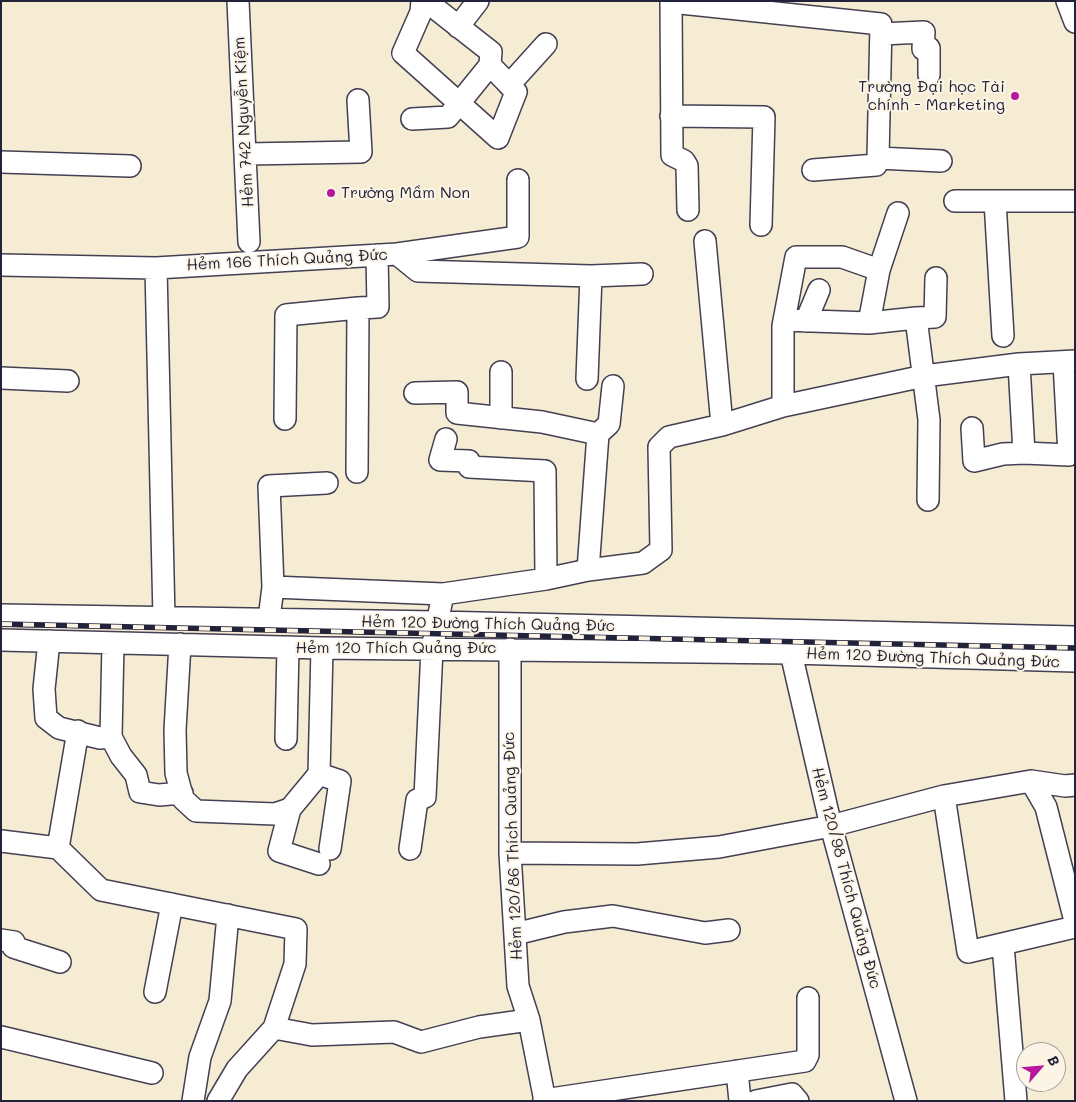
<!DOCTYPE html>
<meta charset="utf-8">
<style>
body{margin:0}
#map{position:relative;width:1076px;height:1102px;overflow:hidden;background:#f6ebd3;font-family:Mali,sans-serif}
canvas{display:block}
.frame{position:absolute;inset:0;border:2px solid #22223b;pointer-events:none}
.north{position:absolute;left:1016px;top:1042px;width:50px;height:50px;box-sizing:border-box;background:#fcf5e5;border:1px solid #a5a1a1;border-radius:50%;rotate:63deg;font-size:14px;font-weight:700;line-height:20px;text-align:center;color:#22223b}
.north::after{content:'';display:block;margin:auto;width:18px;height:22px;background:#b5179e;clip-path:polygon(50% 0,100% 100%,50% 72%,0 100%)}
</style>
<div id="map">
<canvas width="1076" height="1102"></canvas>
<div class="frame"></div>
<div class="north">B</div>
</div>
<script>
const ctx = document.querySelector('canvas').getContext('2d');
ctx.lineJoin = 'round';
function strokePath(path, color, width, dash) { ctx.strokeStyle = color; ctx.lineWidth = width; ctx.lineCap = dash ? 'butt' : 'round'; ctx.setLineDash(dash || []); ctx.stroke(path); }
function write(font, color, halo, rows, align = 'center') {
  ctx.font = font + ' Mali,sans-serif'; ctx.lineWidth = 4; ctx.setLineDash([]); ctx.textBaseline = 'middle'; ctx.strokeStyle = halo; ctx.fillStyle = color; for (const [text, x, y, turn = 0] of rows) {
    ctx.save(); ctx.translate(x, y); ctx.rotate((+turn || 0) * Math.PI / 180); ctx.textAlign = isNaN(turn) ? turn : align; if (halo) ctx.strokeText(text, 0, 0); ctx.fillText(text, 0, 0); ctx.restore();
  }
}
const minor = new Path2D(`
 M238 1 249 242
 M422 1 421 12 403 53 498 138 516 92 490 65 491 52 426 1
 M671 1 672 155 684 161 687 166 688 210
 M1067 1 1075 22
 M671 2 881 24 878 158 941 161
 M458 27 478 1
 M881 34 924 32 923 49 929 48V75
 M509 85 546 44
 M671 116 764 117 761 225
 M412 119 448 117 490 65
 M246 154 361 152 358 100
 M1 162 130 166
 M813 170 876 165 878 158
 M955 201H1075
 M995 201 1003 336
 M705 241 722 425
 M397 254 518 237V180
 M1 265 156 268 397 254 418 271 591 276 642 274
 M156 268 164 618
 M916 318 935 317 936 278
 M784 320 869 323 879 270
 M806 321 819 290
 M869 323 916 318 929 420 928 500
 M1019 364 1024 453 1069 455 1064 362
 M1 378 68 381
 M587 379 591 276
 M415 393 457 392V413L542 422 598 434 609 424 613 386
 M783 406V326L796 257H842L879 270 898 213
 M501 418V372
 M285 419 286 315 358 308
 M972 428 974 461 1003 454 1024 453
 M446 439 440 460 469 461V467L545 471 546 579
 M357 472 358 308 378 307 377 255
 M588 570 598 434
 M273 587 443 594
 M1 615 437 622 1075 637
 M269 619 273 587 269 486 327 483
 M1 640 322 648 791 653 1075 661
 M49 641 44 689 46 718 59 728 100 738 111 737
 M113 643 111 737 121 756 136 775 140 792 159 795 182 793
 M180 644 175 730 176 773 183 799 196 811 275 814 290 809 319 774
 M322 648 319 774 340 781 330 849
 M510 649V853L518 986 529 1020 545 1101
 M791 653 831 826 906 1101
 M286 739 288 647
 M1031 781 1065 786 1075 785
 M944 796 968 952 1075 927
 M290 809 279 851 319 864
 M1 841 58 848 101 890 296 929 295 964 274 1028 237 1069 218 1101
 M58 848 78 731
 M410 849 417 800 425 797 432 649 443 594 546 579 588 570 643 563 661 550 659 447 669 437 722 425 783 406 924 376 1019 364 1075 361
 M510 853 637 854 719 847 831 826 944 796 1031 781 1046 807 1075 921
 M515 934 564 922 613 916 705 933 729 930
 M1 940 14 942 13 947 60 962
 M1003 945 1016 1101
 M155 992 172 904
 M274 1028 312 1035 394 1032 421 1042 479 1027 529 1020
 M1 1037 152 1073
 M737 1071 740 1101
 M544 1100 805 1061 808 1055V998
 M193 1101 200 1057 220 1001 228 915
 M756 1101 792 1094 798 1101`);
strokePath(minor, '#424052', 24);
strokePath(minor, '#fff', 21);
const rail = new Path2D(`
 M1 624 1075 648`);
strokePath(rail, '#22223b', 5.5);
strokePath(rail, '#fcf5e5', 4, [11]);
for (const [x, y, r, color] of [
 [1015,96,5,"#b5179e"],
 [331,193,5,"#b5179e"]
]) { const dot = new Path2D(); dot.arc(x, y, r, 0, 2 * Math.PI); ctx.fillStyle = color; ctx.fill(dot); strokePath(dot, '#fcf5e5', 2); }
write('16px', '#22223b', '#fcf5e5', [
 ["Trường Đại học Tài",1005,87],
 ["chính - Marketing",1005,105],
 ["Trường Mầm Non",341,193,"left"]
], 'right');
write('16px', '#22223b', '#fcf5e5', [
 ["Hẻm 742 Nguyễn Kiệm",244,122,-93],
 ["Hẻm 166 Thích Quảng Đức",287,260,-3],
 ["Hẻm 120 Đường Thích Quảng Đức",488,624,1],
 ["Hẻm 120 Thích Quảng Đức",396,648],
 ["Hẻm 120 Đường Thích Quảng Đức",933,658,2],
 ["Hẻm 120/86 Thích Quảng Đức",513,846,-92],
 ["Hẻm 120/98 Thích Quảng Đức",846,878,75]
]);
</script>
